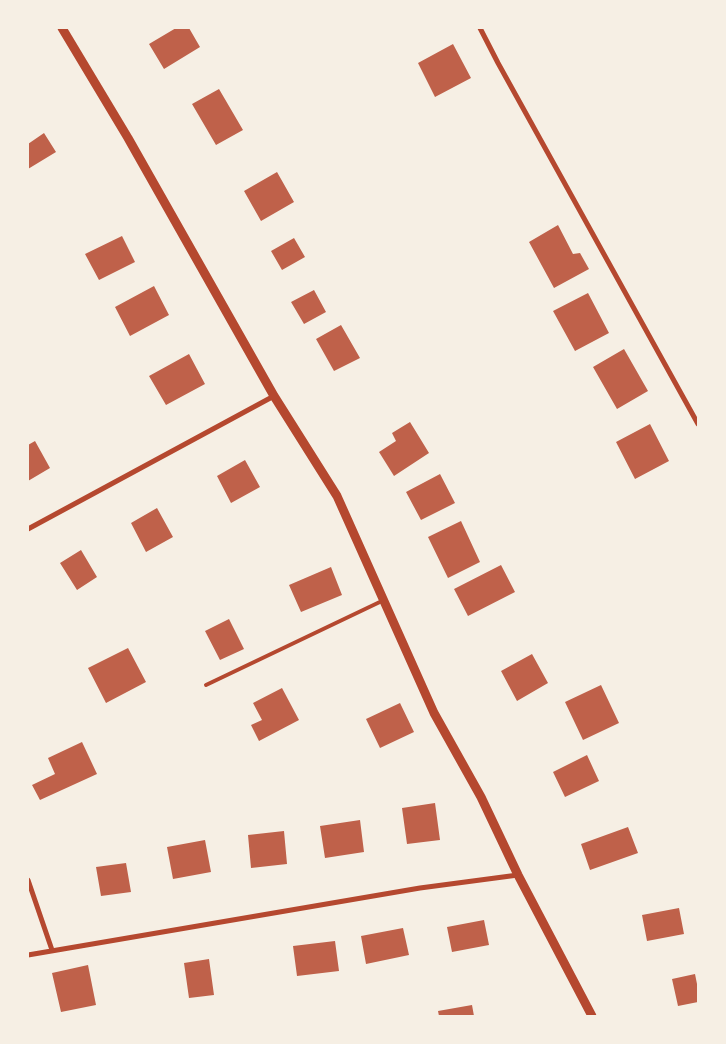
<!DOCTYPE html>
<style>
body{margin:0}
#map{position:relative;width:726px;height:1044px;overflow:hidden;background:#f6efe4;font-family:Overpass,sans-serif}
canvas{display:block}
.frame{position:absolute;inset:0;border:29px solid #f6efe4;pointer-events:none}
</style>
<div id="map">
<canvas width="726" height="1044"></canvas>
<div class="frame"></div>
</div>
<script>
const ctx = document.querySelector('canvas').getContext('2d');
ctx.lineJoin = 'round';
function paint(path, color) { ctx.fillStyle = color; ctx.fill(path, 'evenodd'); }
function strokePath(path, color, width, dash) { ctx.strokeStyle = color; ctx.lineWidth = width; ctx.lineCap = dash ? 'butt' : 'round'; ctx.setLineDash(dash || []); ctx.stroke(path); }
paint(new Path2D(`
 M176 28H189L200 47 164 69 149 44Z
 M453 44 471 78 435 97 418 63Z
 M219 89 243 130 216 145 192 104Z
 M44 133 56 152 28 169V144Z
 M277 172 294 202 261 221 244 191Z
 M558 225 573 254 580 253 589 269 554 288 529 242Z
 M122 236 135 262 99 280 85 254Z
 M294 238 305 257 282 270 271 251Z
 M154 286 169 315 130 336 115 307Z
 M314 290 326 312 304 324 291 302Z
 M588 293 609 333 575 351 553 311Z
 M341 325 360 358 334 371 316 339Z
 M624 349 648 391 617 409 593 367Z
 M189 354 205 384 166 405 149 376Z
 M410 422 429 453 394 476 379 452 396 441 392 433Z
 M650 424 669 461 635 479 616 442Z
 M35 441 50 468 28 481V445Z
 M245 460 260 487 231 503 217 476Z
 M440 474 455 503 421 520 406 492Z
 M157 508 173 537 146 552 131 523Z
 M461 521 480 562 448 578 428 537Z
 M81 550 97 577 77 590 60 563Z
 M501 565 515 592 468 616 454 589Z
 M331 567 342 595 301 612 289 585Z
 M229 619 244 649 220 660 205 631Z
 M128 648 146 682 106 703 88 668Z
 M532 654 548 683 517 701 501 671Z
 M601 685 619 723 583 740 565 702Z
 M282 688 299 720 259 741 251 725 262 720 253 703Z
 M400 703 414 732 380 748 366 719Z
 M82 742 97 774 40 800 32 785 55 774 48 758Z
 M587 755 599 781 565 797 553 772Z
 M435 803 440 840 407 844 402 808Z
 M360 820 364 852 325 858 320 826Z
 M628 827 638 853 590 870 581 844Z
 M284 831 287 864 251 868 248 835Z
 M205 840 211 872 173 879 167 847Z
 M126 863 131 892 101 896 96 867Z
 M679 908 684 934 647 941 642 915Z
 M484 920 489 945 452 952 447 927Z
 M403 928 409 955 366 964 361 936Z
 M335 941 339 971 297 976 293 946Z
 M209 959 214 995 189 998 184 963Z
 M88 965 96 1005 61 1012 52 973Z
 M695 974 698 989V1002L678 1006 672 979Z
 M472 1005 474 1016H439L438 1011Z`), '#bf614a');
strokePath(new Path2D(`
 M206 685 384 600`), '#b5482f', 4);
strokePath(new Path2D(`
 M480 28 498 63 698 424
 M28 529 274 396
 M28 880 52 950
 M28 955 420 888 518 875`), '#b5482f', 5);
strokePath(new Path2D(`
 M62 28 128 138 274 396 337 496 434 713 481 797 518 875 592 1016`), '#b5482f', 9);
</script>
